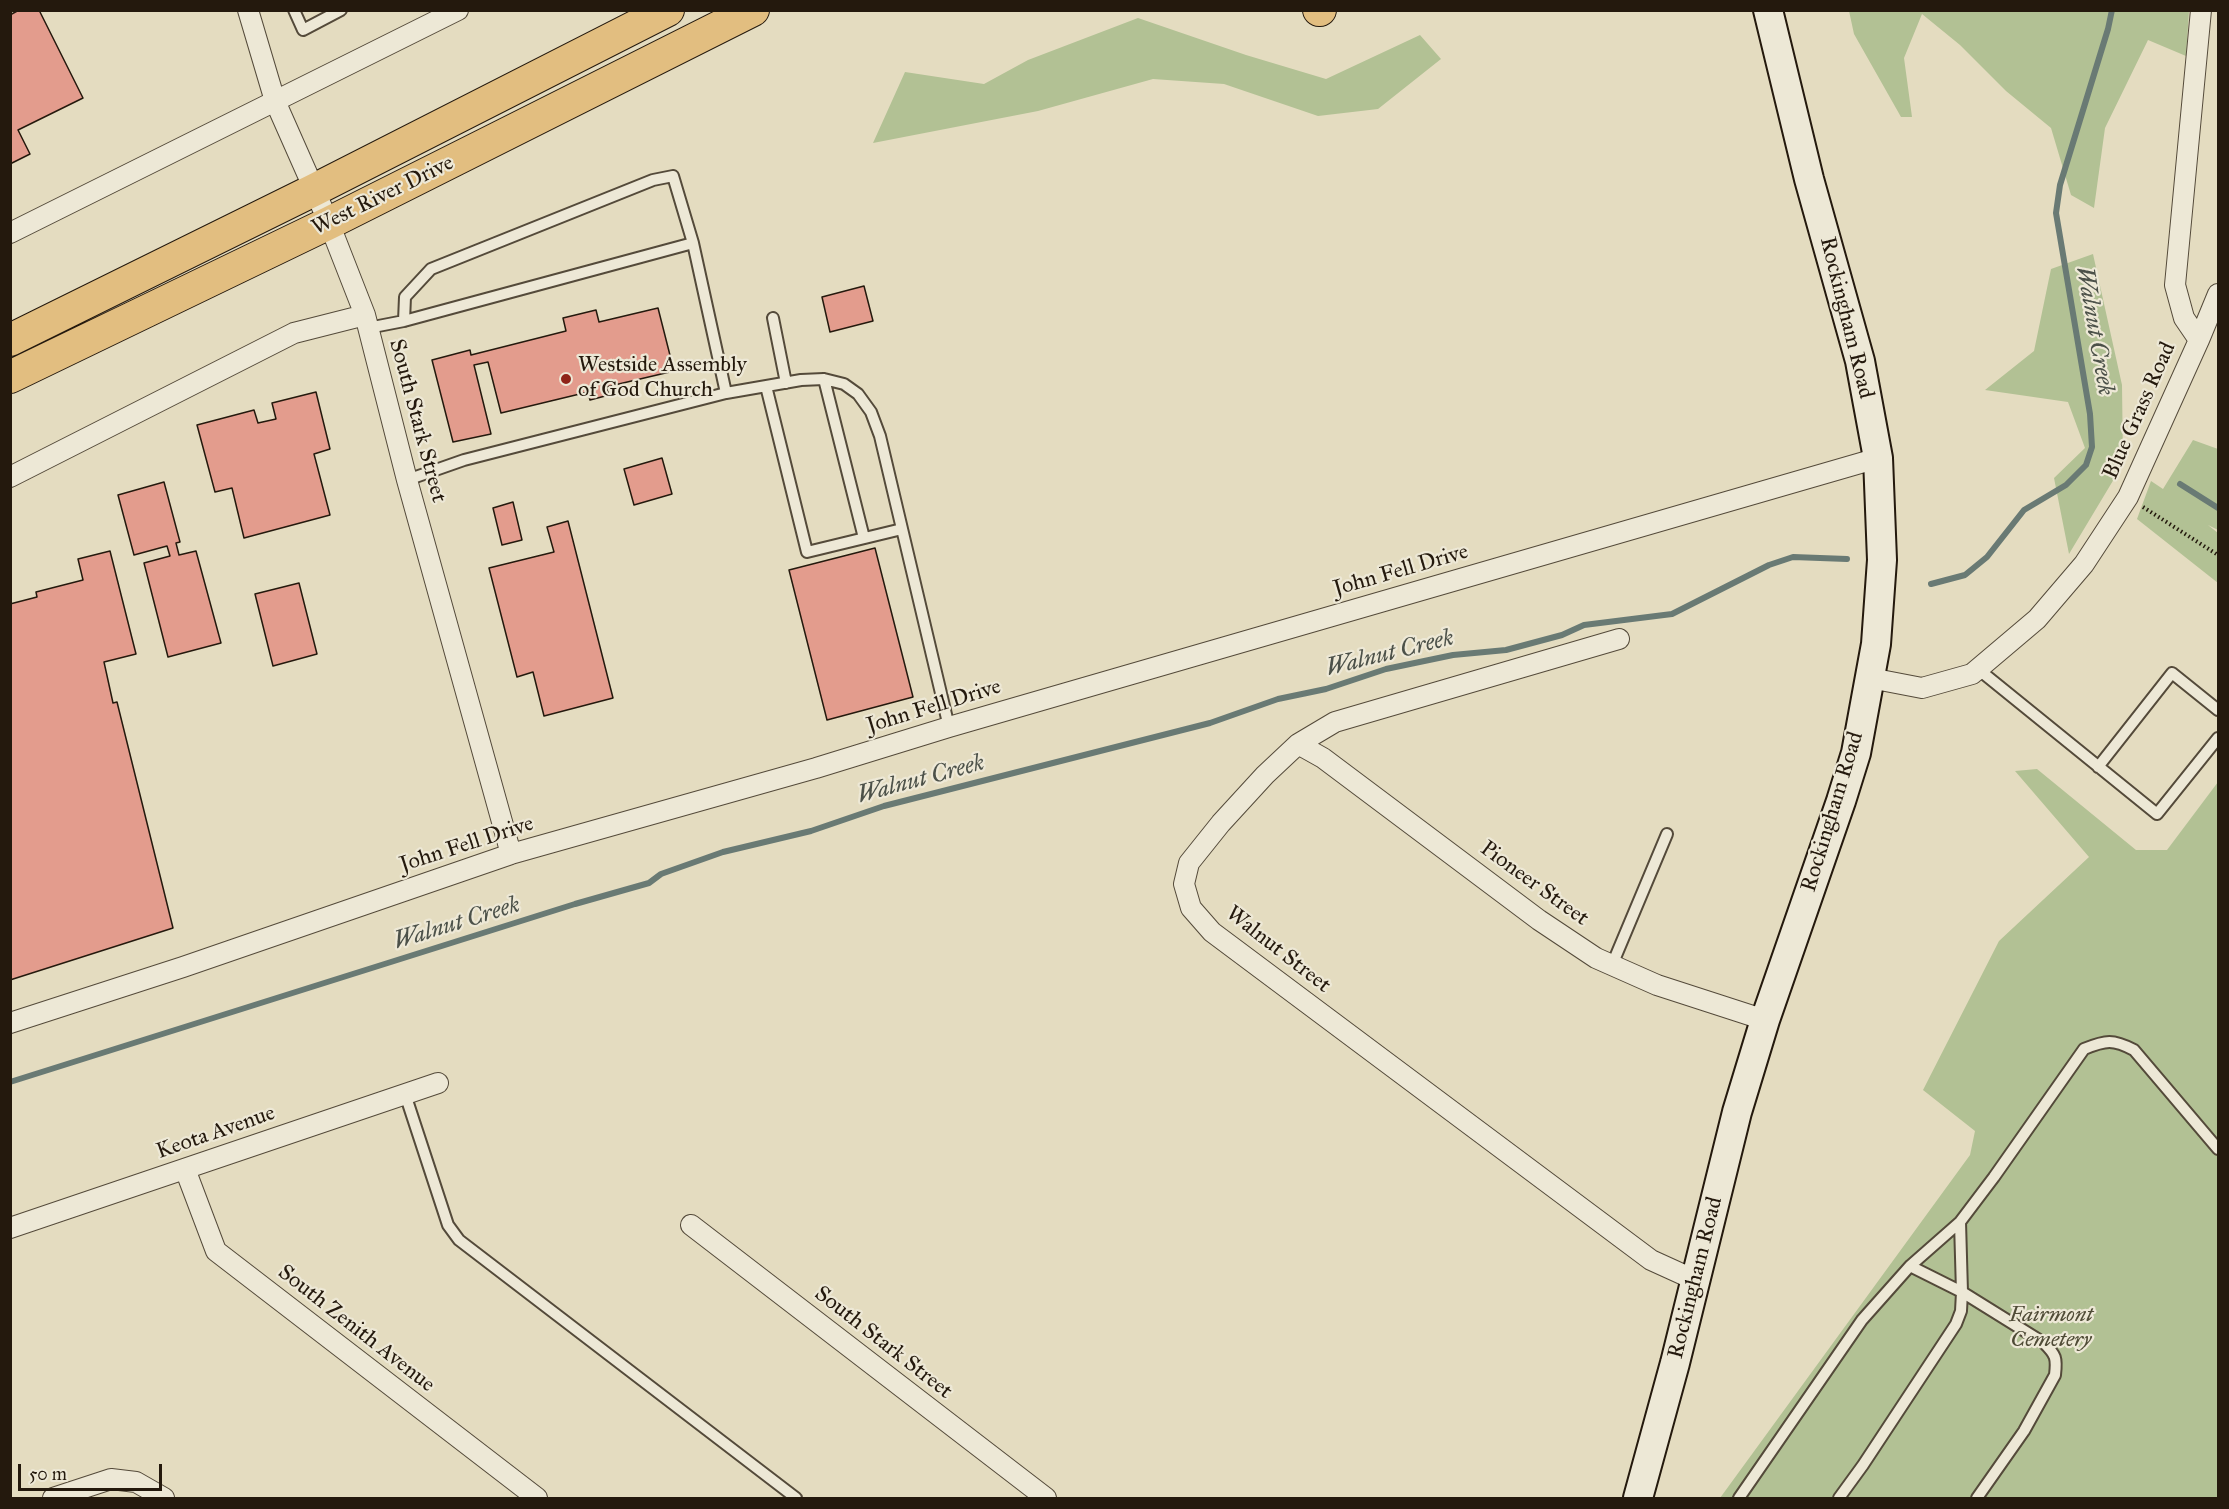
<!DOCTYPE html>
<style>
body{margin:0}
#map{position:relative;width:2229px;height:1509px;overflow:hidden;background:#e4dcc0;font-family:"IM FELL Great Primer",serif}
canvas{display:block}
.frame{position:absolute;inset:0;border:12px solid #24190d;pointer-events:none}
.scale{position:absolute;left:18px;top:1464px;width:144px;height:27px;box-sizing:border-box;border:3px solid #24190d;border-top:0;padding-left:8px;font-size:18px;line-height:21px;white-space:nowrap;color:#24190d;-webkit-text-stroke:4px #ede8d6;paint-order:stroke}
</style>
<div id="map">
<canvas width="2229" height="1509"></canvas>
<div class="frame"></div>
<div class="scale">50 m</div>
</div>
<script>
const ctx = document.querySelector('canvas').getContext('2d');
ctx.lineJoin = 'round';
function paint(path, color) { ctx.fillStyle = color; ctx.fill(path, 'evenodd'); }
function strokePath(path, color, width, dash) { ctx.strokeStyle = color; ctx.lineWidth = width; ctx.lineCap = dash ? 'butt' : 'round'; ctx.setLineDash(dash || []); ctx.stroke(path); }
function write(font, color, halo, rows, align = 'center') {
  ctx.font = font + ' "IM FELL Great Primer",serif'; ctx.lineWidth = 4.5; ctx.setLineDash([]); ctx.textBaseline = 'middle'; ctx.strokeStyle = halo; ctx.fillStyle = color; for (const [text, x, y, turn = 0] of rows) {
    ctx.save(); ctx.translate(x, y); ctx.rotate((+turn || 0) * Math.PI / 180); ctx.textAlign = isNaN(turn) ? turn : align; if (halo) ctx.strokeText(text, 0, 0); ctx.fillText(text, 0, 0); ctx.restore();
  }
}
paint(new Path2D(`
 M1849 11H2189L2186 56 2148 40 2105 128 2094 208 2071 195 2051 128 2006 91 1960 45 1922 14 1904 58 1912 117H1901L1854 34Z
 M1138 18 1246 55 1326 79 1420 35 1441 59 1378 109 1318 116 1224 84 1153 79 1038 111 873 143 905 72 984 84 1028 60Z
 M2093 254 2122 385 2123 464 2069 554 2054 478 2085 448 2068 402 1985 390 2034 351 2051 269Z
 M2193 440 2218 449V530L2208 525 2218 533V583L2137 519 2151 481 2163 489Z
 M2037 769 2136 850H2167L2218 782V1498H1720L1970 1155 1975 1131 1923 1090 1999 941 2089 857 2015 771Z`), '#b2c194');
strokePath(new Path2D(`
 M2180 484 2218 508
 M1931 584 1965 575 1987 557 2024 510 2066 485 2086 465 2092 447 2090 414 2056 213 2060 185 2108 29 2112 10
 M10 1082 575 904 649 883 661 874 723 852 811 831 884 806 1210 723 1278 699 1326 689 1386 669 1453 655 1506 650 1562 635 1584 625 1672 614 1769 565 1793 557 1847 559`), '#697a74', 6);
const building = new Path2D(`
 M19 10H39L83 98 18 130 30 154 10 164V15Z
 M864 286 873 321 830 332 822 297Z
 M658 308 674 371 606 387 609 395 590 400 588 392 501 413 488 362 474 365 491 434 453 442 432 360 470 350 471 355 566 331 563 318 596 310 599 322Z
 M316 392 330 449 314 454 330 515 244 538 232 488 215 492 197 425 254 410 258 423 276 419 272 403Z
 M662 458 672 494 634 505 624 469Z
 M164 482 180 542 176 543 179 555 196 551 221 643 168 657 144 563 170 556 167 546 134 555 118 495Z
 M513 502 522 540 502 545 493 508Z
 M568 521 613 698 544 716 533 672 517 677 489 568 554 552 547 527Z
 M875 548 913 697 827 720 789 570Z
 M110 551 136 654 104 662 113 703 117 702 173 928 10 980V604L37 597 36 592 83 580 78 559Z
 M299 583 317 654 273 666 255 594Z`);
paint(building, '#e39c8d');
strokePath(building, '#24190d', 1.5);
const lane = new Path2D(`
 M294 10 303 30 341 10
 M773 318 786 383
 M404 321 405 297 431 269 653 180 673 176 693 243 726 393
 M368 328 404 321 693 243
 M824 379 864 538
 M766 386 807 552 902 529
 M407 480 464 460 726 393 801 380 824 379 844 384 858 394 871 412 880 436 949 727
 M1978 669 2157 814 2218 738
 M2098 767 2172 673 2218 710
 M1612 965 1667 834
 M405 1094 448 1225 459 1240 796 1498
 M1910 1266 1962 1292 1960 1222
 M1739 1498 1862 1320 1910 1266 1960 1222 1994 1177 2084 1049C2106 1040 2113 1039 2134 1050L2218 1149
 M1839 1498 1863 1465 1956 1324 1961 1311 1962 1292 2044 1343C2056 1355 2057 1358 2055 1375L2024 1431 1977 1498`);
const street = new Path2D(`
 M248 10 275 101 329 223 365 315 407 480 511 854
 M10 233 458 10
 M2199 340 2218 294
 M10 477 294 333 365 315
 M1619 639 1335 722 1298 744 1265 775 1221 823 1189 863 1184 884 1191 908 1212 932 1651 1260 1695 1280
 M1870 678 1922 688 1972 674 2037 619 2084 564 2128 497 2199 340 2184 318 2175 285 2201 10
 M1298 744 1323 758 1539 920 1596 958 1657 985 1765 1020
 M10 1023 183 967 511 854 816 768 949 727 1878 458
 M185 1169 216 1251 537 1498
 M691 1225 1046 1498
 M10 1228 438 1083
 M53 1498 111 1479 136 1482 164 1498`);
const secondary = new Path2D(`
 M1638 1498 1675 1363 1737 1112 1765 1020 1841 801 1856 753 1876 644 1882 560 1878 458 1860 361 1809 179 1768 10`);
const primary = new Path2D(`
 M1319 10H1320
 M10 340 314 190 668 10
 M10 377 329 223 753 10`);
strokePath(lane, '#544a3a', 14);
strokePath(street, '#544a3a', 22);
strokePath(secondary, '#24190d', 32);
strokePath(primary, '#24190d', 34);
strokePath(new Path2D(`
 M2143 507 2218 555`), '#24190d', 4, [1.5, 3]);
strokePath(lane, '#ede8d6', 10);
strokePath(street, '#ede8d6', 20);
strokePath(secondary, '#ede8d6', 28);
strokePath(primary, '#e2be80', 32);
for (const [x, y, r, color] of [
 [566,379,6,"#8f2418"]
]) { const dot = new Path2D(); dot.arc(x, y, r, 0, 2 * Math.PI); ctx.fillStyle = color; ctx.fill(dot); strokePath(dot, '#ede8d6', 2); }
write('22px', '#24190d', '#ede8d6', [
 ["West River Drive",383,196,-26],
 ["Rockingham Road",1846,318,76],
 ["Blue Grass Road",2140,411,-66],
 ["South Stark Street",417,421,75],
 ["John Fell Drive",1401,571,-16],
 ["John Fell Drive",934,707,-17],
 ["Rockingham Road",1833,812,-73],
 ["John Fell Drive",467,845,-18],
 ["Pioneer Street",1534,884,36],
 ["Walnut Street",1278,950,38],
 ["Keota Avenue",216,1133,-19],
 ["Rockingham Road",1696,1278,-76],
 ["South Zenith Avenue",356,1329,38],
 ["South Stark Street",883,1343,38]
]);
write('22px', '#24190d', '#ede8d6', [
 ["Westside Assembly",578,366],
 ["of God Church",578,391]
], 'left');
write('italic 22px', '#4f4b36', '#ede8d6', [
 ["Fairmont",2051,1316],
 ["Cemetery",2051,1341]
]);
write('italic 24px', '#4c5149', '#ede8d6', [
 ["Walnut Creek",2094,331,80],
 ["Walnut Creek",1390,654,-14],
 ["Walnut Creek",921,780,-15],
 ["Walnut Creek",457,924,-17]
]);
</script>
